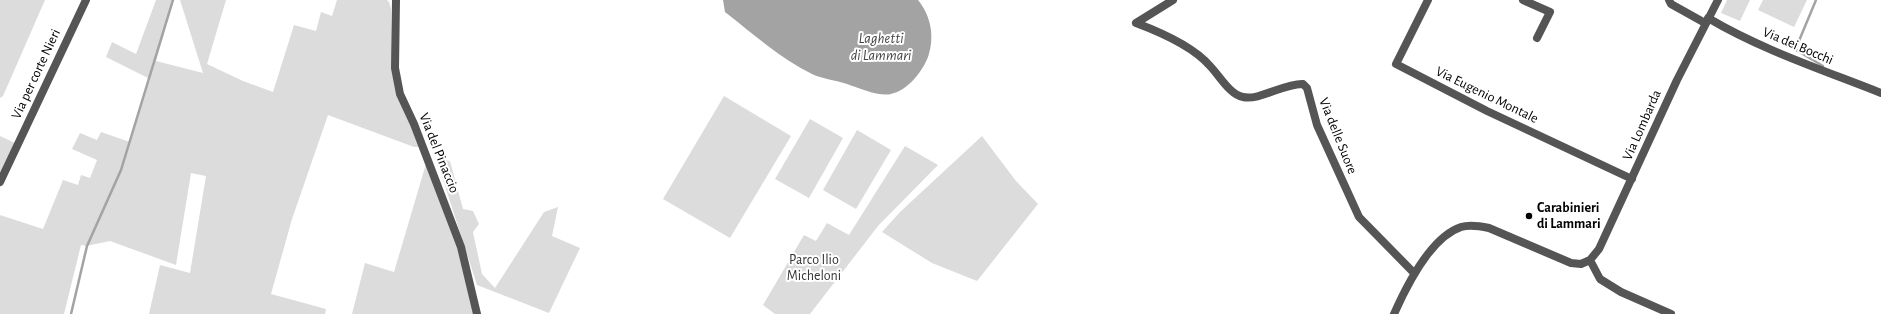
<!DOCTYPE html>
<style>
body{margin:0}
canvas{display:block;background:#fff}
</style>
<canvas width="1881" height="314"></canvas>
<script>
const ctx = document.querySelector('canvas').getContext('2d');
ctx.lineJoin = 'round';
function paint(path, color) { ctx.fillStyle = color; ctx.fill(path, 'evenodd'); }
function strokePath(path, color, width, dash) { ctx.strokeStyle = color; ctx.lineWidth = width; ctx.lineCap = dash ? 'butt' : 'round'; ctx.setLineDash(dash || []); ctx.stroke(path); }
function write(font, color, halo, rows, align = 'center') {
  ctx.font = font + ' "Alegreya Sans",sans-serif'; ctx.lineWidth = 4; ctx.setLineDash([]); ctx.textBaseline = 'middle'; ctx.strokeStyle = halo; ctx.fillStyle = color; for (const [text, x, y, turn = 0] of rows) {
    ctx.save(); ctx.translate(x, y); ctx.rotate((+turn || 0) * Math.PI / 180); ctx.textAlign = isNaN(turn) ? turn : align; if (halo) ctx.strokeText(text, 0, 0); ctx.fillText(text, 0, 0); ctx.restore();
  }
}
paint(new Path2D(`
 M0 0H45L3 96 0 98Z
 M156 0H173V3L156 61 203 73 180 0H226L207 64 243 81 273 92 294 25 316 31 321 12 332 16 337 0H387L389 2 391 9 392 63 420 145 418 147H414L328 115 292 219 271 294 326 309 325 314H149L160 265 190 273 206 176 191 173 176 265 110 241 86 246 81 245 64 314H0V215L43 229 63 180 78 185 81 175 90 178 97 160 72 149 80 133 97 140 101 132 130 142 150 79 106 57 112 42 136 54Z
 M1727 0H1750L1740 21 1721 13Z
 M1763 0H1807L1794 27 1758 10Z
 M724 96 791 136 730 238 663 199Z
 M810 119 843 138 809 198 775 179Z
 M857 130 891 150 856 209 823 190Z
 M0 136 15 143 0 176Z
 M982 136 1016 181 1038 204 977 281 932 263 882 232 900 212Z
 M905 146 938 165 878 226 810 314H775L763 305 804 235 816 241 827 223 849 235Z
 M428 157 461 251 474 314H352L365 263 394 272Z
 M436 158 450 161 463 209 473 211 479 224 473 232 482 274 495 288 544 212 558 207 552 236 580 248 549 313 477 285Z`), '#dcdcdc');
paint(new Path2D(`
 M723 0H918C931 16 935 37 928 57 922 72 908 90 891 94 880 97 858 88 847 84 836 80 822 79 812 74 780 58 753 34 725 12Z`), '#a3a3a3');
strokePath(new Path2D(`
 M1816 0 1796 48V50L1823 66
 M71 314 87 246 121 170 173 0`), '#a3a3a3', 2.5);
strokePath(new Path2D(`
 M396 0 395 68 400 94 414 124 461 247 477 314
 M1428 0 1396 64 1487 111 1632 179
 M1523 0 1550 12 1537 38
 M1669 0 1671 4 1705 23
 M1708 18C1762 50 1823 70 1881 93
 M1136 23C1160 32 1193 46 1210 66 1219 75 1230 95 1243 97 1259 101 1285 83 1303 84L1307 88 1317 125 1359 217 1414 273
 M1136 23 1173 0
 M0 182 86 0
 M1590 260 1600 279 1621 292 1671 314
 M1394 314C1406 287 1431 237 1461 227 1470 224 1480 226 1489 228L1571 263 1581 264 1590 260 1599 249 1677 80 1718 0`), '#555', 8);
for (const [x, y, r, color] of [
 [1529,216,4,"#000"]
]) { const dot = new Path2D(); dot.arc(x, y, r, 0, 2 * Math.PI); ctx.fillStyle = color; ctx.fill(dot); strokePath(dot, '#fff', 1.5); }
write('14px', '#000', '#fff', [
 ["Via dei Bocchi",1798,46,23],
 ["Via per corte Nieri",36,74,-65],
 ["Via Eugenio Montale",1487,95,26],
 ["Via Lombarda",1642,125,-66],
 ["Via delle Suore",1338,136,68],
 ["Via del Pinaccio",439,153,68]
]);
write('bold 14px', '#000', '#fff', [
 ["Carabinieri",1537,208],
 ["di Lammari",1537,224]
], 'left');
write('14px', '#333', '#fff', [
 ["Parco Ilio",814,260],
 ["Micheloni",814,276]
]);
write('italic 15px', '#444', '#fff', [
 ["Laghetti",881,38],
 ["di Lammari",881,55]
]);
</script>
